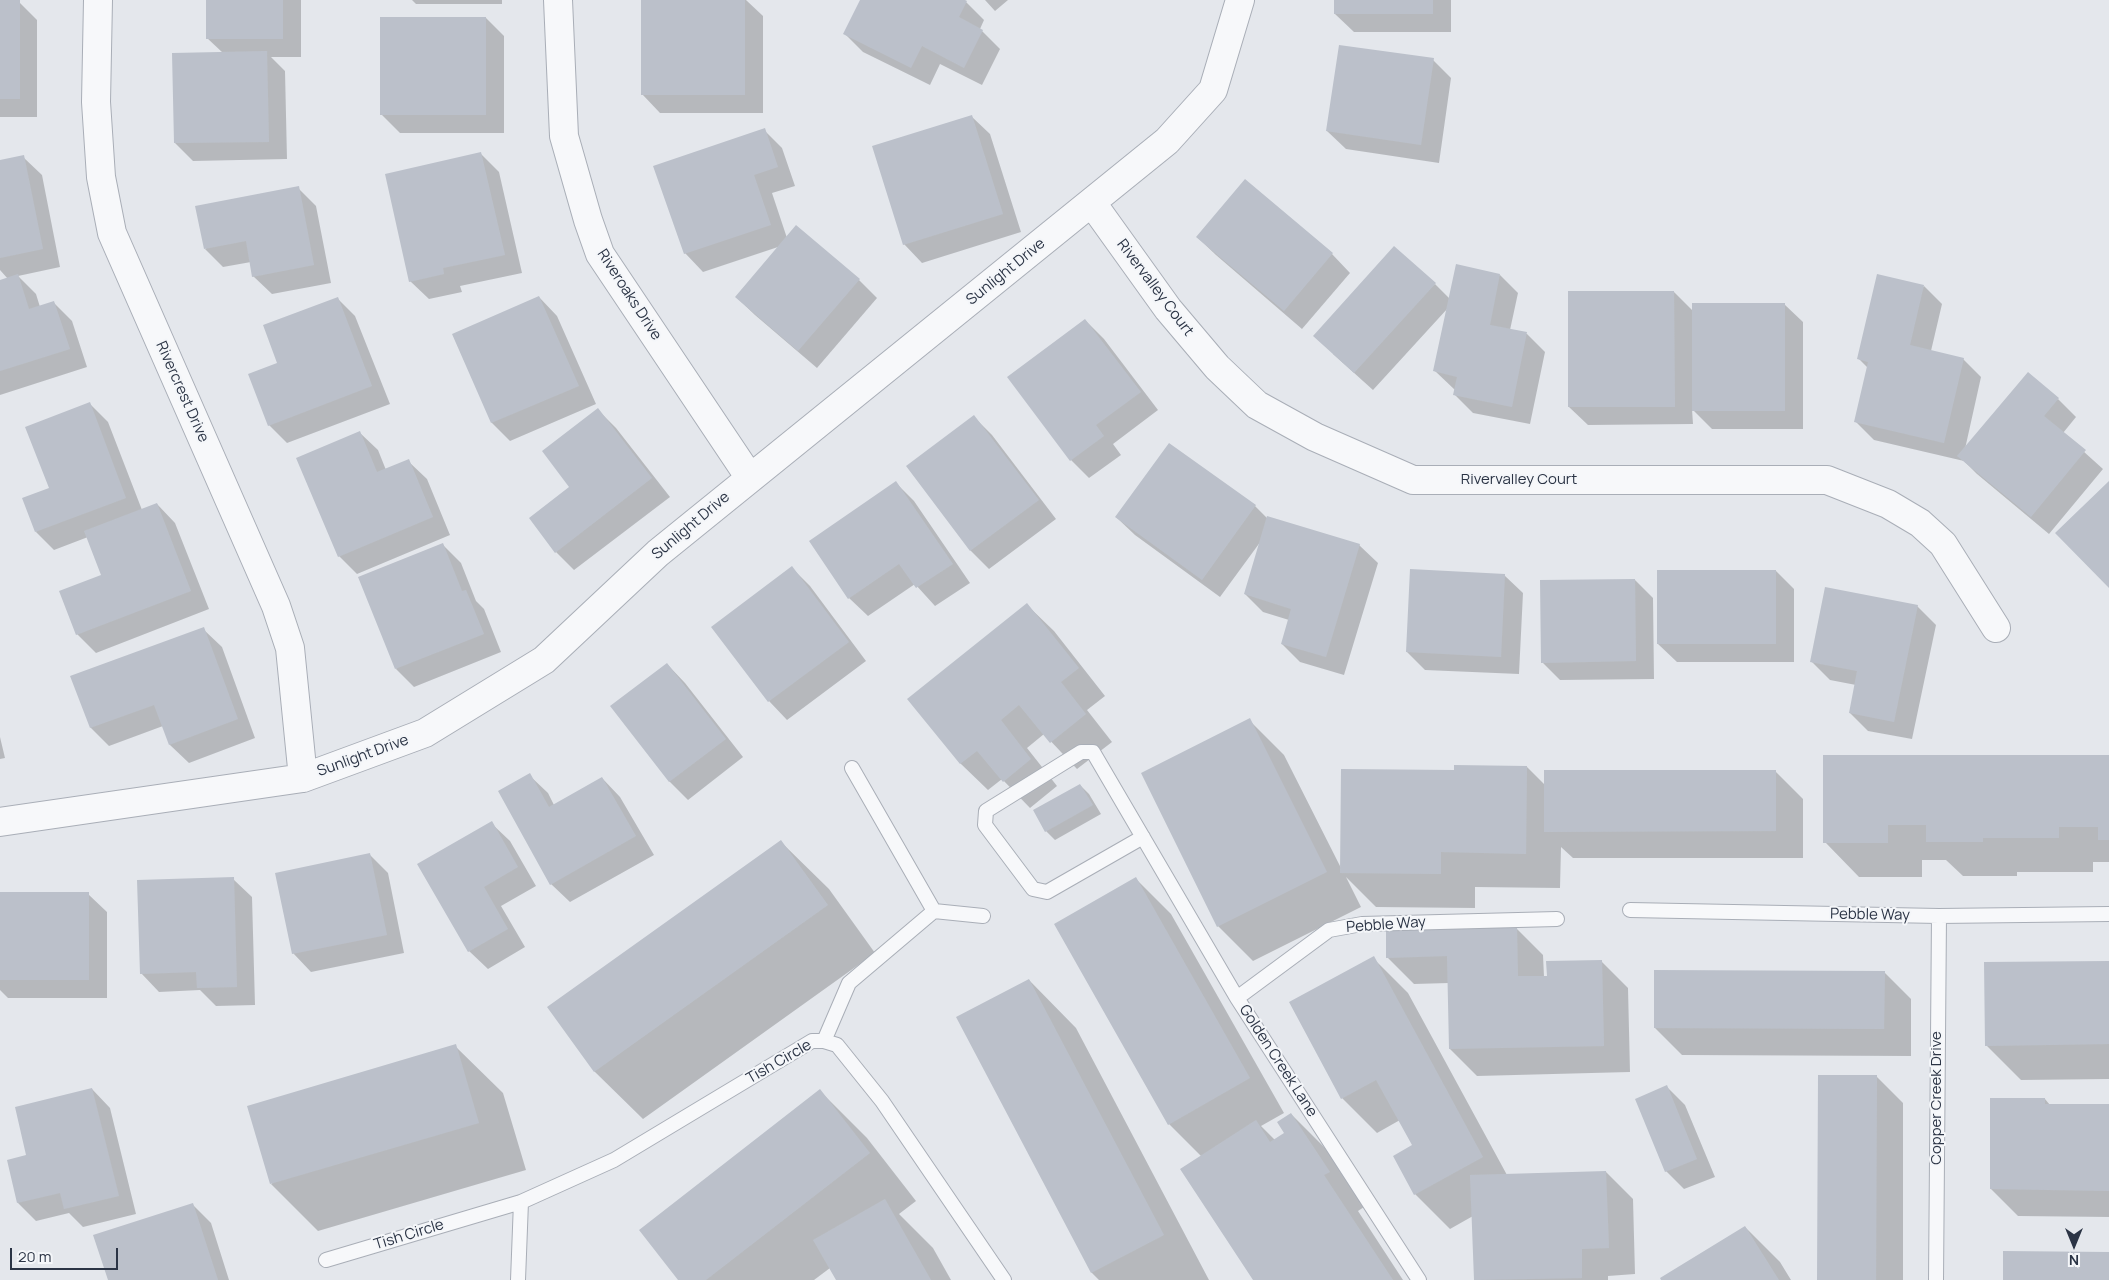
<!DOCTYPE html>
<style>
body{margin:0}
#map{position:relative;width:2109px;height:1280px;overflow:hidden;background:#e4e7ec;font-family:Manrope,sans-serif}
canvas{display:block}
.north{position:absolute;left:2049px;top:1220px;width:50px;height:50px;-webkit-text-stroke:4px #f4f6f9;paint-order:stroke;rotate:180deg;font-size:14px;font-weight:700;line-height:20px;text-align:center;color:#2b3445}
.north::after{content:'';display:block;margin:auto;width:18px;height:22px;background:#2b3445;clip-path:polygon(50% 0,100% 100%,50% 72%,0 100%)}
.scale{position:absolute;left:10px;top:1248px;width:108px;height:22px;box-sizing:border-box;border:2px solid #2b3445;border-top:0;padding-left:6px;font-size:15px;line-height:18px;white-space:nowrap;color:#2b3445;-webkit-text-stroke:4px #f4f6f9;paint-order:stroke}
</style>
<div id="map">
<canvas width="2109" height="1280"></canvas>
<div class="north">N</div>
<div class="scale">20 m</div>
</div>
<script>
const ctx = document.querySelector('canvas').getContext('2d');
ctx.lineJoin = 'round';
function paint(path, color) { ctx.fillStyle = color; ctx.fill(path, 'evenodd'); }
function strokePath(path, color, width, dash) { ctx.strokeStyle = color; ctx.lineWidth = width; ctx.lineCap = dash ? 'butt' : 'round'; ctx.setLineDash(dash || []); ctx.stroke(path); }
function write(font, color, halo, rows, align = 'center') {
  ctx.font = font + ' Manrope,sans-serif'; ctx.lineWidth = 4; ctx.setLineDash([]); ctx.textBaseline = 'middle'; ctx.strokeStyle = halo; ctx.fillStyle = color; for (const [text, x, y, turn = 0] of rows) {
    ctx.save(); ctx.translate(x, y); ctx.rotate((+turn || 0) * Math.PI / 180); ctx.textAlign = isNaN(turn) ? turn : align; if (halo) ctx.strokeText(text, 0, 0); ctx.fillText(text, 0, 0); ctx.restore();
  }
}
paint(new Path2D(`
 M208 0H301V57H271L285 71 287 159 193 161 175 143 223 53 207 38Z
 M412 0H502V4H416Z
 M642 0H746L763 16V113H660L642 94Z
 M862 0H962L966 2 984 20 980 29 1000 49 982 85 940 64 930 85 863 52 845 34Z
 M985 0H1008L995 11Z
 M1335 0H1451V32H1354L1335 14Z
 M0 2H19L37 20V117H0Z
 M486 18 504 36V133H400L382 115Z
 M1433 60 1451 78 1439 163 1346 149 1327 131Z
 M971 116 990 134 1021 232 922 263 904 244Z
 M764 130 782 148 795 186 772 193 787 238 797 227 859 280 877 298 817 368 755 315 736 297 781 246 703 272 685 253Z
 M481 154 499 172 522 273 460 286 462 292 429 299 410 281Z
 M23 157 42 175 60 267 18 276 36 294 40 307 54 303 72 321 87 367 0 395V281L8 279 0 270V161Z
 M1245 181 1332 254 1350 273 1302 329 1216 255 1197 237Z
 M298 188 316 206 331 283 272 294 253 276 251 262 223 267 205 249Z
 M1500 275 1518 293 1510 330 1527 334 1545 352 1530 424 1473 413 1454 394 1455 390 1435 371 1448 308 1373 390 1333 354 1435 284 1450 299Z
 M1924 286 1942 304 1931 351 1963 359 1981 377 1965 449 2058 399 2076 417 2063 433 2103 469 2049 534 1977 474 1964 461 1874 440 1856 422 1868 368 1859 359Z
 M1674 292 1694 312 1784 304 1803 322V429H1712L1692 409 1693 424 1588 425 1569 407Z
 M539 297 557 316 596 404 510 441 492 423 453 335Z
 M337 298 355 316 390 404 287 443 269 425 279 364Z
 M1085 320 1104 339 1158 410 1113 444 1121 455 1089 478 1071 460 1009 378Z
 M90 404 108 422 142 510 157 504 175 523 209 609 96 653 77 634 103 575 88 537 54 550 36 532 51 489Z
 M598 410 616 428 670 497 574 570 556 552 571 487Z
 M974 417 992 435 1056 519 989 569 971 551 908 466Z
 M359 432 378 450 386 470 408 461 427 479 450 535 357 574 339 556Z
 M896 483 914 501 970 583 935 606 915 584 868 616 849 598Z
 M1255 506 1268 519 1359 545 1378 563 1344 675 1300 662 1282 644 1289 620 1263 612 1245 594 1261 541 1220 597 1135 535 1116 517Z
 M442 544 461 563 476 601 484 609 501 652 414 687 396 669Z
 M792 568 810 586 866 661 787 720 769 701 713 627Z
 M1776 571 1794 589V662H1677L1658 644Z
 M1504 575 1523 593 1519 674 1425 670 1407 652Z
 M1635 580 1653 598 1654 679 1560 680 1542 662Z
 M1027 605 1054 631 1105 696 1087 710 1112 742 1077 769 1044 734 1027 748 1057 786 1030 808 1002 779 988 790 961 764 909 699Z
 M1917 606 1936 625 1912 739 1868 731 1850 713 1856 685 1830 680 1812 662Z
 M203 629 222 647 255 738 189 763 170 745 163 726 109 746 91 728 72 677Z
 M667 664 685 683 743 757 688 800 669 781Z
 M1249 720 1284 755 1341 868 1455 772 1527 767 1546 786 1776 772 1803 799V858H1573L1561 847 1560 888 1475 887V908L1376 907 1346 877 1361 907 1253 961 1218 926Z
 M0 737 5 758 0 759Z
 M2109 756V862H2093V872H2017V876H1963L1946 860H1922V877H1859L1825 842Z
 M529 775 548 793 554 805 602 778 620 797 654 855 570 902 551 884Z
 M1080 785 1089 794 1101 814 1055 840 1046 831Z
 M491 823 510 841 536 886 501 906 525 947 488 969 469 951Z
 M781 842 829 889 875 953 643 1119 595 1072 549 1008Z
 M369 854 388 873 404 953 311 972 293 953Z
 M233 879 252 897 255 1005 216 1006 200 990 159 992 141 973Z
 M1136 879 1171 914 1284 1113 1261 1126 1275 1140 1285 1133 1291 1114 1326 1149 1364 1207 1358 1211 1403 1280H1254L1202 1157 1169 1124Z
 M0 894H88L107 912V998H8L0 990Z
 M1516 928 1543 955 1544 977 1601 961 1628 988 1630 1072 1477 1076 1450 1049 1449 983 1414 984 1387 957Z
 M1373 958 1408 993 1507 1175 1606 1172 1633 1199 1635 1274 1608 1276V1280H1475L1473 1216 1450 1229 1415 1194 1414 1146 1400 1120 1377 1133 1342 1098Z
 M2109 962V1079L2021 1080 1986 1045Z
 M1884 972 1911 999V1056L1682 1055 1655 1028Z
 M1029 980 1076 1028 1209 1280H1099L1092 1273 958 1017Z
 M455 1046 503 1093 526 1170 318 1231 271 1184Z
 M1876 1076 1903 1103V1280H1819Z
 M1667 1087 1685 1105 1715 1177 1684 1189 1666 1171Z
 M92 1089 110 1108 136 1214 83 1227 69 1213 36 1221 18 1203 8 1161 28 1156Z
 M820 1091 867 1138 916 1201 899 1214 933 1248 951 1280H837L830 1268 814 1280H680Z
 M2045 1099 2050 1105H2109V1217L2018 1216 1991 1189Z
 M193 1205 211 1223 229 1280H109Z
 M1745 1227 1780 1262 1791 1280H1662Z`), '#0003');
paint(new Path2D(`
 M0 0H20V99H0Z
 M206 0H283V39H206Z
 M641 0H745V95H641Z
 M860 0H965L967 1 959 17 983 30 964 68 922 46 911 68 843 34Z
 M1334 0H1433V14H1334Z
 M380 17H486V115H380Z
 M1339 45 1434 58 1421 145 1326 131Z
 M267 51 269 142 174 143 172 53Z
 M972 115 1003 214 903 245 872 146Z
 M765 128 778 167 754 175 771 225 684 254 653 166Z
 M481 152 505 255 443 268 444 274 409 282 385 174Z
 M24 155 43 249 0 258V160Z
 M1245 179 1333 253 1284 311 1196 237Z
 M299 186 314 265 252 277 246 241 204 249 195 206Z
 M796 225 860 279 798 351 735 297Z
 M1394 246 1436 283 1354 373 1313 336Z
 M1456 264 1500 274 1490 325 1527 332 1512 407 1453 395 1457 377 1433 371Z
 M18 274 29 309 54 301 70 349 0 371V280Z
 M1877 274 1924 285 1910 345 1964 358 1944 443 1854 422 1868 362 1857 359Z
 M1568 291H1674L1675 407H1568Z
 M539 296 579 386 491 423 452 334Z
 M338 297 372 386 268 426 248 374 277 363 263 325Z
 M1692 303H1785V411H1692Z
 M1085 319 1141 392 1096 425 1104 436 1070 461 1007 377Z
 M2028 372 2059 398 2044 416 2086 450 2031 517 1957 456Z
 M90 402 126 498 35 532 22 498 49 488 25 427Z
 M598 408 652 478 555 553 529 518 569 487 542 451Z
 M974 415 1039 500 970 551 906 466Z
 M360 431 377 472 409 459 433 517 338 557 296 458Z
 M1169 443 1256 505 1202 580 1115 517Z
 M896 481 953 564 916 588 899 564 848 599 809 541Z
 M2109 481V588L2055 533Z
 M157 503 191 591 76 635 59 591 101 575 84 531Z
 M1267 516 1360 544 1326 657 1281 644 1291 609 1244 594Z
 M443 543 462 591 466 590 484 634 395 669 358 577Z
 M792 566 849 642 768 702 711 627Z
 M1410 569 1505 574 1501 657 1406 652Z
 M1657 570H1776V644H1657Z
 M1635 579 1636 661 1541 663 1540 580Z
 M1825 587 1918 605 1894 722 1849 713 1857 671 1810 662Z
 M1027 603 1079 668 1061 682 1086 714 1050 743 1019 705 1001 720 1031 759 1003 782 977 751 960 764 907 699Z
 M204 627 238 719 169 745 154 705 90 728 70 676Z
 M667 663 726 739 669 782 610 706Z
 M1250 718 1327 872 1217 927 1141 773Z
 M1823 755H2109V840H2098V827H2059V838H1983V842H1926V825H1888V843H1823Z
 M1454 765 1527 766 1526 854 1441 852V874L1340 873 1341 769 1454 770Z
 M1544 770H1776V831L1544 832Z
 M530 773 549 807 602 777 636 836 550 885 498 791Z
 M1080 784 1093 805 1045 832 1033 810Z
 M492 821 518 867 484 887 508 929 468 952 417 864Z
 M781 840 828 905 594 1072 547 1007Z
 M370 853 387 935 292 954 275 873Z
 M234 877 237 987 197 988 196 972 140 974 137 880Z
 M1136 877 1250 1078 1168 1125 1054 924Z
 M0 892H89V980H0Z
 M1517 927 1518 976H1547L1546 961 1602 960 1604 1046 1449 1049 1447 956 1386 958V929Z
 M1374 956 1483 1157 1414 1195 1393 1156 1412 1145 1376 1080 1341 1099 1289 1002Z
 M2109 961V1044L1985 1046 1984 962Z
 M1654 970 1885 971 1884 1029 1654 1028Z
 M1029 979 1164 1235 1091 1273 956 1017Z
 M456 1044 479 1123 270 1184 247 1106Z
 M1818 1075H1877L1876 1280H1817Z
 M1667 1085 1697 1159 1665 1172 1635 1099Z
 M92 1088 119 1196 64 1209 60 1193 17 1203 7 1160 26 1155 15 1107Z
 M820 1089 870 1153 706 1280H678L639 1230Z
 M1990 1098H2045V1104H2109V1191L1990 1189Z
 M1291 1113 1330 1172 1324 1175 1393 1280H1253L1180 1169 1256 1120 1270 1142 1284 1133 1277 1122Z
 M1606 1171 1609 1248 1582 1249V1278L1474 1280 1470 1175Z
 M885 1199 931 1280H836L813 1240Z
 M193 1203 218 1280H108L93 1235Z
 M1745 1226 1779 1280H1661L1660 1278Z
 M2003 1251 2109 1252V1280H2003Z`), '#bbc0ca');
const service = new Path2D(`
 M852 768 934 911
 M1143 837 1047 892 1033 889 985 825 986 811 1081 752H1093L1237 998 1419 1280
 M1630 910 1939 916 2109 914
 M1237 998 1329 930 1362 924 1557 919
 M824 1041 849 983 934 911 983 916
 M326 1260 521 1202
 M518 1280 521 1202 614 1160 812 1041H824L837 1045 882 1101 1004 1280
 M1936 1280 1939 916`);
const minor = new Path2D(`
 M98 0 96 102 101 177 112 233 276 606 290 648 303 778
 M558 0 564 136 588 220 600 254 750 478
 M1092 203 1168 309 1217 367 1257 405 1315 437 1413 480H1827L1888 504 1920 523 1943 544 1996 628
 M0 822 303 778 425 733 544 660 658 553 1167 141 1213 90 1240 0`);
strokePath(service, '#a9aeb7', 16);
strokePath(minor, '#a9aeb7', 30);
strokePath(service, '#f7f8fa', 14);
strokePath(minor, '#f7f8fa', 28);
write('15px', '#2b3445', '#f4f6f9', [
 ["Sunlight Drive",1006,272,-39],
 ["Rivervalley Court",1155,288,53],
 ["Riveroaks Drive",629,295,57],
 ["Rivercrest Drive",182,392,66],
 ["Rivervalley Court",1519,480],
 ["Sunlight Drive",691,526,-40],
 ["Sunlight Drive",363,756,-20],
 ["Pebble Way",1870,915,1],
 ["Pebble Way",1386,925,-4],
 ["Golden Creek Lane",1278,1061,57],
 ["Tish Circle",779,1062,-30],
 ["Copper Creek Drive",1937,1098,-90],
 ["Tish Circle",409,1235,-17]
]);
</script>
